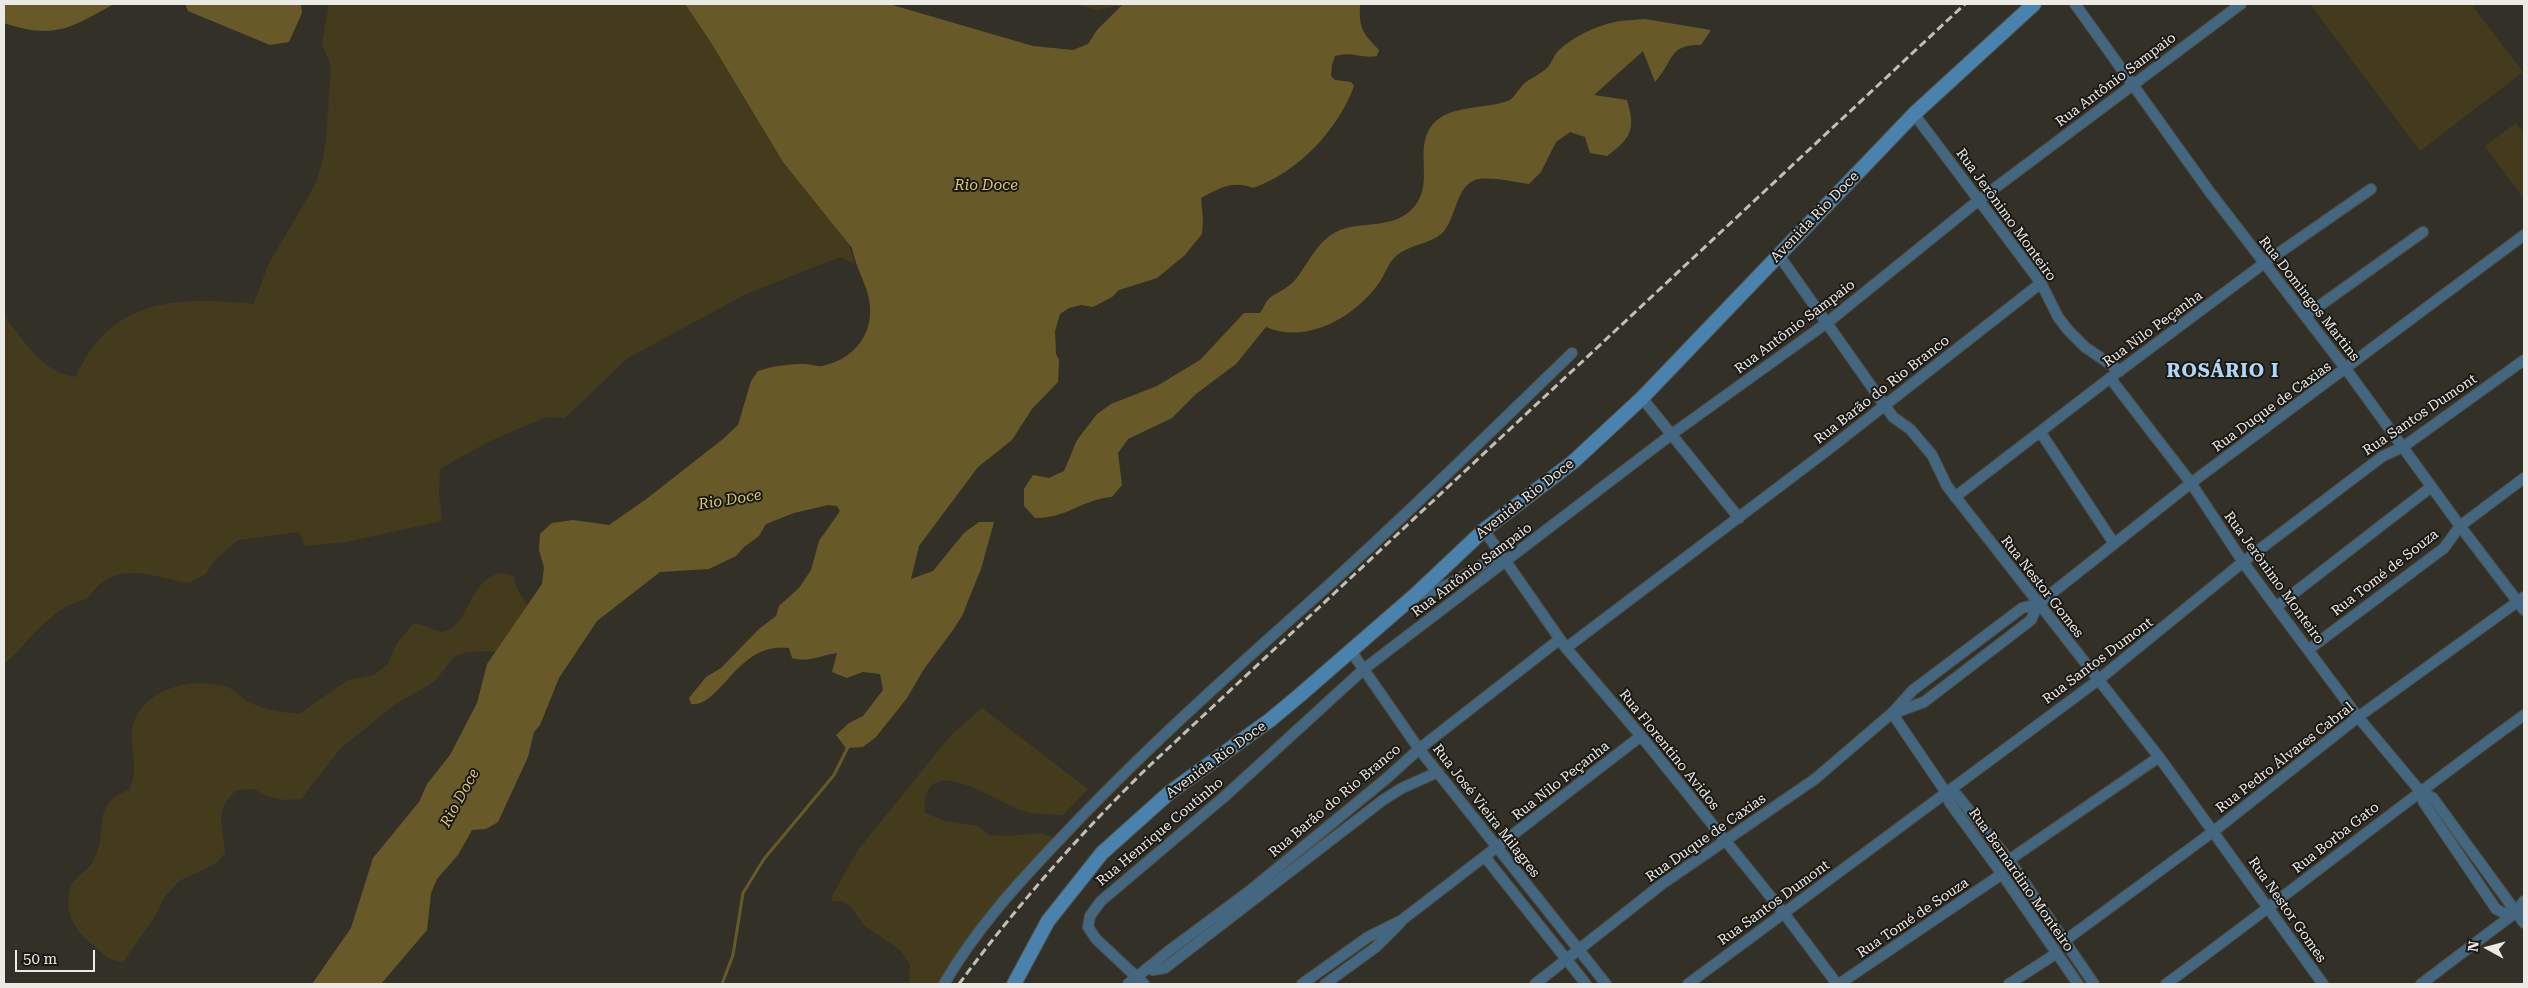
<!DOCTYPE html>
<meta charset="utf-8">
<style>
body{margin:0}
#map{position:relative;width:2528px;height:988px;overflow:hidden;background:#333127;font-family:"Roboto Serif",serif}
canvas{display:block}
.frame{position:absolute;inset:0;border:5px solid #eceae4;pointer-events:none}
.north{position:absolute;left:2463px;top:923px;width:50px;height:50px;-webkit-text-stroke:4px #1a1915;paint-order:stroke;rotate:277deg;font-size:14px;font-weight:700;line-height:20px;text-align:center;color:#eceae4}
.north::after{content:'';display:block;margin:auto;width:18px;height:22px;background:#eceae4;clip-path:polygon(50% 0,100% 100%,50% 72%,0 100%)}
.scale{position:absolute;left:15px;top:950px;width:80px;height:22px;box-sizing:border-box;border:2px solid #eceae4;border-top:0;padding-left:6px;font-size:15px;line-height:18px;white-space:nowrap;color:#eceae4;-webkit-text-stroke:4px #1a1915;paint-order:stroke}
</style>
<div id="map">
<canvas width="2528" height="988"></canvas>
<div class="frame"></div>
<div class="north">N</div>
<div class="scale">50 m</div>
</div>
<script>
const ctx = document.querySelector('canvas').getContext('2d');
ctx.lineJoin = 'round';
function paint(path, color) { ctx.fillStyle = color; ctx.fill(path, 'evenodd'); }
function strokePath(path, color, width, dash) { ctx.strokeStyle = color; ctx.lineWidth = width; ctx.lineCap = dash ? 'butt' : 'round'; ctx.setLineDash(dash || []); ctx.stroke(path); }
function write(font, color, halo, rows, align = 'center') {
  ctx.font = font + ' "Roboto Serif",serif'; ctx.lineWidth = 4; ctx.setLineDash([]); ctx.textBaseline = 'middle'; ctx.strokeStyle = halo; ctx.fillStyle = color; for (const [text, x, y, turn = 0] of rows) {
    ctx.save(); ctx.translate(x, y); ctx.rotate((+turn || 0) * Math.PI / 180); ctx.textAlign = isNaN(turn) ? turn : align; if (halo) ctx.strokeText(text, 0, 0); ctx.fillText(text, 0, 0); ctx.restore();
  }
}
paint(new Path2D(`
 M329 4H685L710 41 783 162 848 242 855 264 841 257 832 260 746 294 628 358 565 418 546 417 488 442 440 469 439 494 442 521 346 542 305 546 299 532 238 540 214 561 206 574 189 583C149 576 115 558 87 599 50 607 31 641 4 664V316C25 341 41 372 76 377 109 298 179 296 254 304L268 265 315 185 322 163 326 141 331 66 322 44Z
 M1076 4H1117V6L1097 10Z
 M2310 4H2471L2523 72 2420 151Z
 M2516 123 2524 134V199L2485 146Z
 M501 573 514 576 516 587 528 606 497 651 467 652 455 656 434 682 394 705 340 749 301 799 284 800 266 796 254 789 236 790C212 815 224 823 225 853L215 864 179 881 164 898 154 918 123 962C106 959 106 956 94 946 75 930 64 915 70 889 73 877 89 871 94 860 110 830 89 804 129 790 142 765 125 742 135 719 151 686 192 678 225 686 233 688 240 697 247 701 262 710 282 712 299 714L348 680 374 675 388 664 397 643 414 623C422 624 441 633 443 632 471 625 468 579 501 573Z
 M982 708 1088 789 1063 815C1049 814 1033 815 1020 810 994 800 920 748 925 813L945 821 978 826 989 835 1009 836 1041 833 1057 839 943 984H909L910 964 900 950 865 926 850 906 842 901H832V896L858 850 951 735Z`), '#443b1c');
paint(new Path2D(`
 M4 4H114C70 28 55 40 4 23Z
 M185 4H301L302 13 289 42 270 45 188 11Z
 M685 4H889L1033 46 1073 50 1088 44 1097 30 1122 5 1117 6V4H1360C1359 29 1362 32 1379 50L1377 56C1362 59 1351 51 1335 56L1332 65 1331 76 1335 80 1351 82 1354 86C1338 130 1297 173 1253 188 1234 180 1219 188 1201 198L1203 220 1202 234 1185 255 1157 278 1119 290 1112 297 1093 307 1081 305 1069 308 1060 314 1055 331 1056 354 1059 360 1058 382 1032 409 1012 440 978 467 919 546 911 579 933 571 964 533 979 522H994L981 569 962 616 953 630 924 669 907 698 876 737 863 747 846 748 836 735 849 723 863 716 883 690 880 674 863 672 847 678 832 672 837 653C821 655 809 663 792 658L789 648C737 641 721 708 691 704L689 698 706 677 721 668 759 629 776 616 779 606 799 588 811 570 819 541 840 511 837 506 828 505 794 513 766 524 759 536 744 547 736 556 709 569 660 572 597 621 559 678 540 725 534 732 528 757 498 822 486 829 472 830 458 855 437 879 431 893 427 930 381 984H312L351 928 373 858 419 802 427 784 450 755 477 703 487 664 542 584 544 567 539 550 540 534 552 523 573 520 609 525 645 500 723 439 738 425 751 381 758 371C773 366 788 364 803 364 810 364 817 367 822 366 861 358 879 324 866 288 861 274 855 263 852 248L783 162 710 41Z
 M1645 19 1711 30 1701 45C1668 44 1674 61 1655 82L1643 51 1594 95 1627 100C1636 130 1631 138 1607 156L1590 153 1585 137 1570 132 1556 142 1541 172 1529 184C1515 182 1492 177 1479 179 1456 183 1457 216 1444 231 1434 243 1413 244 1400 253 1389 260 1387 270 1381 280 1357 316 1308 345 1266 327L1236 364 1196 394 1172 418 1128 439 1118 453 1122 485 1112 497C1082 499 1069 518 1035 518L1024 506V489L1033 475 1049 478 1064 471 1077 440 1097 414 1111 404 1157 386 1200 360 1244 313H1260C1263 309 1265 303 1268 300 1273 293 1287 290 1295 280 1309 263 1317 240 1340 230 1361 222 1390 228 1409 212 1439 187 1411 150 1433 124 1449 105 1486 109 1508 101 1515 98 1519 87 1526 82 1533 77 1542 73 1548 67 1552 62 1554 55 1558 51 1572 37 1596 26 1615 22 1625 20 1636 20 1645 19Z`), '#675a28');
strokePath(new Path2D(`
 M722 984 733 955 743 893 764 859 834 775 849 745`), '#675a28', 3);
const street = new Path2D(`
 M2075 4 2209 191 2346 369 2460 526 2524 610
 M1914 114 2041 283 2058 317 2068 330 2085 347 2120 371
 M1778 254 1893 417 1910 429 1932 455 1947 486 2159 757 2323 984
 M2305 316 2423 232
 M2110 378 2191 483 2243 562 2276 607 2358 717 2420 791 2424 803 2496 909 2504 913H2515
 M1642 398 1739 518
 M2041 433 2113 542
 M1955 497 2110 378 2263 264 2371 189
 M1484 530 1566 648 1641 736 1783 912 1837 984
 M1415 595C1441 594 1478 566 1501 553
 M2276 607 2431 487
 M1566 648 1829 449 2041 283
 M2308 650 2444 548 2460 526 2524 478
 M1351 651 1419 749 1606 984
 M1892 713 1945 791 1950 803 2002 874 2078 984
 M1894 713 1924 702 2031 620 2038 604
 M1945 791 1957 795 2009 860 2094 984
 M2420 791 2433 798 2524 923
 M1485 857 1586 984
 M2009 860 2159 757
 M2063 942 2214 831 2358 717 2524 597
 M1147 968 1153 970 1165 968 1383 800 1402 788 1438 772
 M944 984C976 929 1017 884 1061 838 1137 757 1219 683 1302 609 1394 527 1483 439 1572 353
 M1128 984 1170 950 1252 889 1387 778 1419 749 1560 639
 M1144 984 1096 939 1088 927 1090 916 1101 901 1224 797 1364 669 1672 434 1828 322 1979 200 2241 4
 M1302 984 1368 937 1402 920 1641 736
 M1325 984 1376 947 1400 923
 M1535 984 1662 884 1815 779 1892 713 1913 690 2022 608 2038 604 2191 483 2524 235
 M1688 984 2097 681 2243 562 2383 456 2403 447 2524 360
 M1839 984 2002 874
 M2009 984 2057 953
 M2166 984C2286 896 2403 803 2524 715
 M2421 984 2515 913 2524 901`);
const secondary = new Path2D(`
 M1014 984 1048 921 1102 853 1169 793 1270 720 1300 695 1415 595 1484 530 1573 462 1642 398 1914 114 2034 4`);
strokePath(street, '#514f45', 12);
strokePath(secondary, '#514f45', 16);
strokePath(street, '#436681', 10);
strokePath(secondary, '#4982ad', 14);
strokePath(new Path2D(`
 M959 984C1015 908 1077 837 1145 770L1965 4`), '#c1bfb8', 3, [8, 4]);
write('14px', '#eceae4', '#1a1915', [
 ["Rua Antônio Sampaio",2116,80,-37],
 ["Rua Jerônimo Monteiro",2006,215,54],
 ["Avenida Rio Doce",1815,217,-46],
 ["Rua Domingos Martins",2309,299,52],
 ["Rua Antônio Sampaio",1795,327,-37],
 ["Rua Nilo Peçanha",2153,329,-36],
 ["Rua Barão do Rio Branco",1882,390,-38],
 ["Rua Duque de Caxias",2272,407,-36],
 ["Rua Santos Dumont",2420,415,-34],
 ["Avenida Rio Doce",1525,499,-38],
 ["Rua Antônio Sampaio",1472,570,-37],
 ["Rua Tomé de Souza",2385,573,-38],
 ["Rua Jerônimo Monteiro",2274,578,54],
 ["Rua Nestor Gomes",2042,587,52],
 ["Rua Santos Dumont",2098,661,-37],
 ["Rua Florentino Avidos",1669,750,51],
 ["Rua Pedro Álvares Cabral",2285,758,-38],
 ["Avenida Rio Doce",1216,760,-36],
 ["Rua Nilo Peçanha",1561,781,-38],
 ["Rua Barão do Rio Branco",1335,801,-40],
 ["Rua José Vieira Milagres",1486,811,52],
 ["Rua Henrique Coutinho",1160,832,-40],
 ["Rua Duque de Caxias",1706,838,-35],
 ["Rua Borba Gato",2336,838,-38],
 ["Rua Bernardino Monteiro",2021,880,55],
 ["Rua Santos Dumont",1774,903,-36],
 ["Rua Nestor Gomes",2287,910,55],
 ["Rua Tomé de Souza",1913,918,-34]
]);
write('italic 15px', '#dbc678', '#1a1915', [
 ["Rio Doce",986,186],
 ["Rio Doce",730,500,-9],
 ["Rio Doce",460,798,-61]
]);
ctx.letterSpacing = '1px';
write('bold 19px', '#afd6f5', '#1a1915', [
 ["ROSÁRIO I",2223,371]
]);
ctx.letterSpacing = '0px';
</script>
